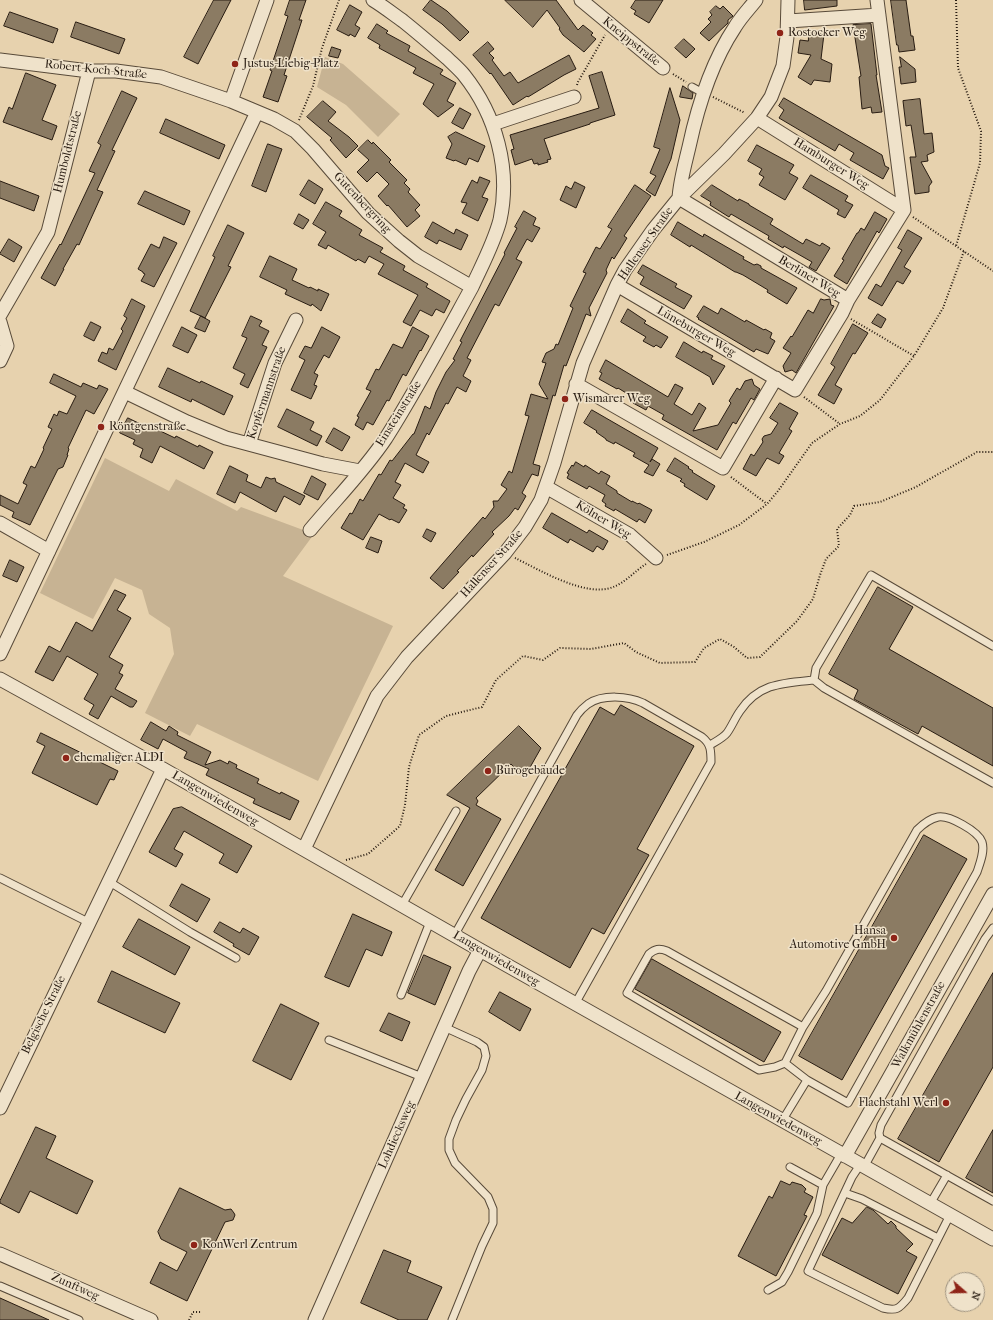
<!DOCTYPE html>
<meta charset="utf-8">
<style>
body{margin:0}
#map{position:relative;width:993px;height:1320px;overflow:hidden;background:#e7d2ae;font-family:"IM FELL French Canon",serif}
canvas{display:block}
.north{position:absolute;left:945px;top:1272px;width:40px;height:40px;box-sizing:border-box;background:#efe2ca;border:1px solid #9f9380;border-radius:50%;rotate:110deg;font-size:11px;font-weight:700;line-height:16px;text-align:center;color:#281c12}
.north::after{content:'';display:block;margin:auto;width:14px;height:18px;background:#8f2418;clip-path:polygon(50% 0,100% 100%,50% 72%,0 100%)}
</style>
<div id="map">
<canvas width="993" height="1320"></canvas>
<div class="north">N</div>
</div>
<script>
const ctx = document.querySelector('canvas').getContext('2d');
ctx.lineJoin = 'round';
function paint(path, color) { ctx.fillStyle = color; ctx.fill(path, 'evenodd'); }
function strokePath(path, color, width, dash) { ctx.strokeStyle = color; ctx.lineWidth = width; ctx.lineCap = dash ? 'butt' : 'round'; ctx.setLineDash(dash || []); ctx.stroke(path); }
function write(font, color, halo, rows, align = 'center') {
  ctx.font = font + ' "IM FELL French Canon",serif'; ctx.lineWidth = 3; ctx.setLineDash([]); ctx.textBaseline = 'middle'; ctx.strokeStyle = halo; ctx.fillStyle = color; for (const [text, x, y, turn = 0] of rows) {
    ctx.save(); ctx.translate(x, y); ctx.rotate((+turn || 0) * Math.PI / 180); ctx.textAlign = isNaN(turn) ? turn : align; if (halo) ctx.strokeText(text, 0, 0); ctx.fillText(text, 0, 0); ctx.restore();
  }
}
paint(new Path2D(`
 M325 57 343 64 400 114 378 137 346 105 317 87Z
 M105 458 169 491 176 479 237 511 241 507 314 534 283 576 393 626 318 781 197 724 190 736 145 713 174 654 170 628 149 614 142 590 115 578 93 619 40 593Z`), '#c7b393');
const building = new Path2D(`
 M214 0H231L198 64 184 57Z
 M290 0H306L299 20H302L284 75 287 76 278 102 263 97 272 71 270 70 288 16 285 15Z
 M431 0 447 11 469 32 460 41 442 24 423 10Z
 M505 0H556L578 30 583 25 593 33 591 35 596 39 584 52 563 35 559 29 560 28 547 10 533 27Z
 M636 0H663L649 23 634 14 636 11 631 8Z
 M804 0H837V6L805 10Z
 M891 0H906L911 36H913L915 50 899 52 898 45H897Z
 M350 5 362 12 355 25 360 28 355 37 350 34 349 36 337 30Z
 M716 6 720 9 723 6 733 16 728 20V23L709 41 700 33 711 22 708 19 712 15 710 12Z
 M10 12 58 29 53 43 4 26Z
 M76 22 125 39 119 54 71 37Z
 M377 24 388 31 386 33 410 46 408 51 443 70 440 74 456 83 447 101 454 105 438 117 423 104 434 84 413 73 416 68 379 48 380 45 368 38Z
 M871 24 877 75H876L882 112 872 113 871 107 862 109 859 77 861 76 853 25Z
 M809 32 824 34 821 59 832 64 830 82 814 80 811 85 798 77 811 55 798 53 800 40 808 41Z
 M684 39 695 49 686 58 675 48Z
 M488 42 494 49 489 53 494 58 492 60 504 76 510 72 518 83 569 55 576 69 564 75 528 97 527 96 513 105 491 73 490 74 473 55Z
 M332 47 341 50 338 58 329 56Z
 M900 57 915 69 916 82 901 84 899 67H901Z
 M602 72 615 115 590 123V124L544 139 551 159 547 160 548 162 538 165V163L534 164 532 159 515 165 511 150 514 149 510 135 599 108 589 76Z
 M26 73 56 85 42 120 57 126 52 140 3 122 9 107 12 109Z
 M683 86 693 93 692 99 680 97Z
 M670 88 680 120 671 159 655 196 646 190 656 176 650 173 660 149 654 147Z
 M122 91 137 98 112 150 115 151 97 190 103 192 79 245 77 244 63 269H64L55 286 41 278 60 244 61 245 95 173 89 171 101 145 98 143Z
 M784 98 882 155 885 166 889 168 883 179 850 160 854 153 839 144 835 151 779 118 784 110 779 106Z
 M920 99 924 134 932 133 934 152 927 155 928 161 921 162 932 182 929 186V192L915 194 910 157H916L911 125 906 126 903 101Z
 M323 101 336 112 328 121 349 137 358 146 346 158 330 140 332 138 307 117Z
 M460 108 471 114 463 129 452 123Z
 M166 119 225 145 219 159 160 133Z
 M456 132 485 146 478 162 469 158 466 165 455 160 454 161 446 158 452 144 448 137Z
 M368 140 372 144 373 142 391 160 389 162 407 180 404 183 410 189 408 192 420 205 415 210 420 216 407 227 388 205 387 206 378 196 389 184 377 172 367 182 357 172 369 160 358 150Z
 M268 144 282 149 266 192 252 186Z
 M757 145 794 165 789 173 798 178 785 200 759 185 764 177 759 174 762 169 748 161Z
 M811 175 848 196 845 201 853 205 845 218 837 214 839 210 803 188Z
 M480 177 490 181 482 197 488 199 478 221 462 213 467 203 461 202 472 180 477 183Z
 M309 180 323 189 315 204 300 195Z
 M0 181 39 196 34 211 0 198Z
 M575 182 585 187 576 208 560 200 566 186 571 189Z
 M635 185 651 196 624 236 627 238 614 259 612 257 606 270 607 273 589 308 591 316 586 314 566 366 564 365 555 396 553 395 533 464 540 466 538 476 532 474 522 493 526 496 518 510 515 508 509 516 492 532 494 534 473 557 472 555 457 571 459 572 443 589 430 578 483 517 485 519 494 507 493 501H498L507 489 501 485 509 471 512 473 529 416 525 415 531 394 548 399 539 384 546 363 542 362 546 353 554 349 556 344 558 345 573 308 570 306 586 273 583 272 596 247 600 249 612 229 608 227Z
 M712 185 738 201 739 199 749 204V205L773 219 770 224 803 244 806 239 820 246 822 243 830 248 816 271 809 267 812 262 784 246 783 248 768 239 769 236 731 214 729 217 710 205 711 202 701 196Z
 M145 191 190 211 184 225 138 204Z
 M326 202 342 211 339 216 362 230 359 235 383 248 380 252 405 266 403 270 428 284 426 287 450 301 444 313 436 309 432 316 420 310 411 326 403 322 418 295 378 274 384 264 369 256 365 263 358 259 356 261 328 245 326 249 318 245 326 232 313 224Z
 M524 211 536 218 533 225 540 228 532 242 527 239 516 259 522 262 499 306 495 304 467 358 471 360 463 376 471 381 466 392 457 387 448 404 446 403 429 435 427 433 416 455 429 462 423 473 405 463 395 482 401 485 393 498 405 505 403 508 407 510 399 523 391 519 390 520 379 514 363 540 341 528 350 513 352 514 360 499 363 501 379 474 381 475 390 460 392 461 413 434H414L425 406 430 409 436 392 446 372 455 360 453 359 462 342 460 341 505 254 504 253 517 228 515 227Z
 M875 212 887 219 879 233 877 231 847 284 834 276 844 260 842 259 857 233H858L861 228 864 230Z
 M299 214 309 220 303 229 294 224Z
 M433 222 454 234 456 229 468 235 461 250 439 240 437 244 425 237Z
 M678 222 703 237 704 234 744 257 743 259 754 265 757 264 761 266V268L797 288 787 304 767 292 768 290 743 275 736 272H735L691 245 690 247 671 235Z
 M228 225 244 233 228 266 231 267 205 318 190 311 215 257 213 256Z
 M908 230 922 238 904 267 911 271 903 284 897 281 882 306 868 298 876 284 881 287 882 285 902 250 898 248Z
 M164 237 177 243 154 287 141 281 145 274 143 273V272L138 269 151 244 159 248Z
 M9 239 22 247 14 262 0 254Z
 M270 256 297 269 292 280 309 288 310 287 318 291V289L329 294 321 311 312 304 311 306 285 294 287 290 260 277Z
 M643 265 677 284 675 287 692 296 684 309 640 284 644 277 638 273Z
 M132 299 145 306 116 370 98 361 102 352 107 354 109 348 113 350 123 331 121 329 127 318 124 316Z
 M821 299 824 300 830 299 831 305 834 306 796 373 792 370 785 372 783 366 791 353 783 348 791 336 792 337 808 310 813 313Z
 M704 306 718 314 721 308 745 322 746 320 764 330 765 329 772 333 770 338 775 341 768 354 756 349 754 352 698 319 699 318 697 317Z
 M628 309 646 321 644 323 668 337 661 348 656 345 654 347 643 341 646 337 621 322Z
 M878 314 886 319 881 328 872 323Z
 M201 316 210 321 205 332 195 328Z
 M251 316 262 321 259 326 269 331 262 345 267 347 248 388 240 384 245 374 233 368 247 338 242 336Z
 M91 322 101 327 94 341 84 336Z
 M853 324 868 333 855 354 853 353 835 385 842 389 834 404 818 395 835 367 831 364Z
 M182 327 197 335 188 353 173 346Z
 M322 327 340 337 329 358 324 355 314 373 318 375 314 385 317 386 311 399 291 390 305 360 299 357 305 346 311 348Z
 M413 327 429 336 421 351 420 350 406 376 403 374 389 401 387 400 373 425 367 422 363 430 355 425 359 417 357 416 371 391 366 389 376 369 379 370 393 344 402 348Z
 M684 342 702 353 703 351 713 356 711 359 725 366 713 385 710 377 676 357Z
 M606 360 668 397 675 384 683 388 674 404 692 415 699 403 706 408 693 431 718 425 731 403 729 401 737 388 740 390 745 381 752 379 754 385 760 389 754 400 751 398 736 424 733 422 717 450 662 419 664 415 648 406 646 410 633 403 636 399 618 388 617 389 599 379 602 373 600 372Z
 M168 368 200 383 201 381 233 396 224 415 192 399 191 402 159 387Z
 M54 374 81 387 83 383 97 389 99 385 108 389 94 414 86 410 68 448 69 449 67 455H68L63 467 58 469 30 525 12 517 14 512 0 505V495L18 504 27 485 23 483 31 466 35 468 44 449 43 448 52 429 48 427 54 414 57 416 59 411 67 414 76 396 50 383Z
 M780 403 798 413 789 429 792 431 779 453 784 456 779 464 767 458 756 476 743 469 751 454 754 456 763 442 762 439 764 436 771 434 778 423 770 418Z
 M287 409 314 422 310 430 322 436 317 446 278 427Z
 M592 410 658 448 650 462 652 459 660 464 653 476 644 472 649 465 633 456 635 453 615 442 614 444 606 440V439L596 432 597 431 584 423Z
 M128 418 153 430 154 428 175 438 176 436 198 447 199 445 213 452 204 469 160 446 152 463 140 457 143 449 133 444 135 440 120 433Z
 M334 428 350 437 342 451 326 442Z
 M675 458 689 467 688 468 693 471 692 472 715 486 707 500 684 486 685 484 680 481 682 479 667 471Z
 M576 462 584 467 585 465 599 474 601 471 610 476 606 484 617 491V493L632 502V501L638 504 639 503 652 510 645 523 639 519 637 522 615 509 614 511 605 506 606 504 602 501 605 495 589 486 587 489 567 478 569 474 567 473 572 465 573 466Z
 M230 466 248 475 246 481 261 488 266 477 271 479 275 478 276 482 305 496 300 505 284 496 276 512 240 492 235 503 217 494Z
 M312 476 326 484 318 500 304 493Z
 M552 513 587 533 589 530 608 541 603 550 597 546 593 552 570 539 568 543 543 528Z
 M427 529 436 533 431 542 423 537Z
 M371 537 382 541 378 553 366 548Z
 M10 560 24 567 17 582 3 576Z
 M878 587 913 607 889 649 993 708V766L922 726 918 734 854 699 858 690 829 674Z
 M115 590 126 595 117 610 131 618 109 657 123 665 119 673 123 675 115 689 137 701 133 707H130L111 696 98 719 89 714 94 705 84 699 98 674 67 656 53 681 35 672 49 646 60 652 76 622 92 631Z
 M621 705 694 746 637 849 649 855 604 934 592 928 570 968 481 918 600 707 614 715Z
 M151 722 166 731 169 726 178 732 177 735 211 752 205 765 220 760 228 764 229 761 237 765 236 768 259 779 257 783 280 794 281 792 299 801 290 820 253 803 255 799 206 775 209 769 184 758 187 752 163 739 158 749 141 740Z
 M519 726 541 748 524 778 511 764 476 798 478 801 476 805 501 819 463 886 435 870 470 808 447 795Z
 M41 733 118 771 114 780 110 779 97 805 32 773 45 746 37 742Z
 M182 807 252 846 237 873 219 863 224 854 184 831 174 849 183 854 176 867 149 852 173 809Z
 M924 835 967 859 842 1080 799 1056Z
 M182 884 210 899 197 922 170 906Z
 M353 914 392 932 382 956 366 949 349 987 325 977Z
 M139 919 190 947 175 975 123 947Z
 M220 922 240 933 243 928 259 937 249 955 233 946 234 944 214 932Z
 M424 955 451 967 435 1005 408 993Z
 M652 959 781 1032 764 1062 635 989Z
 M112 971 180 1003 165 1033 98 1002Z
 M993 973V1067L939 1162 898 1139Z
 M500 992 531 1009 520 1031 489 1012Z
 M281 1004 319 1023 291 1080 253 1061Z
 M389 1013 410 1022 402 1041 380 1031Z
 M36 1127 56 1136 46 1158 93 1181 77 1214 30 1191 19 1213 0 1203V1201Z
 M993 1130V1193L966 1178Z
 M781 1181 790 1185 792 1182 802 1185 806 1189 804 1192 813 1197 804 1215 807 1216 776 1276 738 1256 769 1196 772 1198Z
 M180 1188 225 1210 231 1209 234 1213 235 1215 233 1220 225 1222 187 1301 150 1283 160 1262 177 1271 187 1252 161 1239 158 1232Z
 M867 1207 873 1210 888 1224 891 1221 896 1226V1228L913 1244 906 1251 917 1257 898 1294 822 1255 842 1218 852 1223Z
 M384 1250 411 1261 407 1272 442 1287 427 1320H399L361 1303Z
 M0 1298 49 1320H0Z`);
paint(building, '#8b7b63');
strokePath(building, '#281c12', 1);
const service = new Path2D(`
 M692 87 703 93
 M993 646 871 575 816 668 814 680 824 688 993 783
 M710 745C715 742 723 738 727 733 732 726 735 718 740 711 759 683 783 683 814 680
 M0 878 88 922
 M108 881 190 932 236 958
 M402 905 456 811
 M993 928 985 939 881 1125 879 1133 880 1138 993 1201
 M454 936 577 715C580 711 584 707 588 704 603 694 628 696 643 703L702 737C711 744 711 751 711 762L575 1004
 M401 995 430 922
 M444 1027 477 1042 484 1047 486 1056 482 1070 466 1099 456 1120 449 1139V1150L455 1163 488 1197 493 1209V1223L482 1246 452 1320
 M329 1040 422 1077
 M785 1063 775 1067 759 1070 627 993 649 954C655 949 659 948 667 951L803 1027
 M782 1121 807 1080 785 1063 803 1027 826 991 917 830C923 824 929 819 938 817 949 815 978 831 982 842 985 851 980 863 977 872L848 1103 807 1080
 M860 1165 852 1177 808 1271 883 1308C897 1311 899 1309 908 1298L950 1215
 M790 1167 823 1185 841 1154
 M864 1167 880 1138
 M845 1193 862 1199 938 1238
 M930 1204 947 1175
 M0 1286 79 1320
 M768 1290 782 1282 788 1272 817 1213 823 1185`);
const minor = new Path2D(`
 M581 0 663 68
 M756 0C749 9 741 17 735 27 711 63 698 105 689 147 685 164 680 181 679 198L848 300 904 210
 M877 0 904 210
 M788 21 879 15
 M0 60 89 71H116L161 77 231 101 274 119 295 131 313 149 368 213 399 241 418 256 472 287C482 265 494 243 500 220 511 169 496 115 464 75 459 69 452 63 447 58 432 45 418 33 403 21 393 14 383 6 373 0
 M231 101 267 0
 M757 118 904 210
 M493 124 574 97
 M617 285 795 390 842 313 848 300
 M0 315 48 232 89 71
 M0 322 7 346 0 361
 M576 384 723 468 776 378
 M125 392 187 422 226 438 323 464 360 471
 M249 444 275 363 296 320
 M546 487 630 535 656 558
 M0 523 49 551
 M310 530C335 500 364 471 386 438 417 389 444 338 472 287
 M0 654 257 112
 M0 679 163 769 480 950 993 1239
 M304 849 377 696 407 657 505 553 525 527 541 500 554 463 583 363 617 285 625 270 653 230 679 198 724 154 757 118 771 97 783 66 787 37 788 0
 M0 1108 163 769
 M845 1156 993 894
 M0 1254 151 1320
 M315 1320 469 971 480 950`);
strokePath(service, '#584a39', 9);
strokePath(minor, '#584a39', 15);
strokePath(new Path2D(`
 M956 0 958 68 981 131 980 163 956 246
 M673 74 686 82
 M577 85 578 82 605 35
 M713 97 745 113
 M299 120 313 86 322 48 339 0
 M913 217 993 271
 M851 319 914 356
 M804 397 840 424
 M731 477 767 504
 M667 555 704 542 739 525 767 504 778 491 812 443 840 424 860 416 880 400 914 356 943 308 964 251
 M515 558C540 570 586 598 613 587 625 583 636 570 646 564
 M346 860 368 854 400 826 405 805 409 767 419 735 446 716 482 707 496 680 523 656 543 660 560 648 591 649 624 643 636 652 660 663 695 662 704 648 720 639 734 647 747 658 760 657 797 621 813 599 820 575 826 559 839 546 837 529 850 515 854 506 880 502 916 487 977 452H993
 M189 1320 193 1312H202`), '#281c12', 2, [1, 2]);
strokePath(service, '#efe2ca', 7);
strokePath(minor, '#efe2ca', 13);
for (const [x, y, r, color] of [
 [780,33,4,"#8f2418"],
 [235,64,4,"#8f2418"],
 [565,399,4,"#8f2418"],
 [101,427,4,"#8f2418"],
 [66,758,4,"#8f2418"],
 [488,771,4,"#8f2418"],
 [894,938,4,"#8f2418"],
 [946,1103,4,"#8f2418"],
 [194,1245,4,"#8f2418"]
]) { const dot = new Path2D(); dot.arc(x, y, r, 0, 2 * Math.PI); ctx.fillStyle = color; ctx.fill(dot); strokePath(dot, '#efe2ca', 1.5); }
write('12px', '#281c12', '#efe2ca', [
 ["Rostocker Weg",788,33],
 ["Justus-Liebig-Platz",243,64],
 ["Wismarer Weg",573,399],
 ["Röntgenstraße",109,427],
 ["ehemaliger ALDI",74,758],
 ["Bürogebäude",496,771],
 ["Hansa",886,931,"right"],
 ["Automotive GmbH",886,945,"right"],
 ["Flachstahl Werl",938,1103,"right"],
 ["KonWerl Zentrum",202,1245]
], 'left');
write('12px', '#281c12', '#efe2ca', [
 ["Kneippstraße",631,42,39],
 ["Robert-Koch-Straße",96,70,6],
 ["Humboldtstraße",68,152,-76],
 ["Hamburger Weg",831,164,32],
 ["Gutenbergring",362,203,47],
 ["Hallenser Straße",646,244,-55],
 ["Berliner Weg",809,277,31],
 ["Lüneburger Weg",696,332,30],
 ["Kopfermannstraße",267,393,-71],
 ["Einsteinstraße",399,414,-58],
 ["Kölner Weg",603,520,31],
 ["Hallenser Straße",492,564,-48],
 ["Langenwiedenweg",215,799,30],
 ["Langenwiedenweg",496,959,30],
 ["Belgische Straße",44,1015,-64],
 ["Walkmühlenstraße",919,1025,-61],
 ["Langenwiedenweg",778,1119,29],
 ["Lohdiecksweg",397,1135,-66],
 ["Zunftweg",75,1287,24]
]);
</script>
